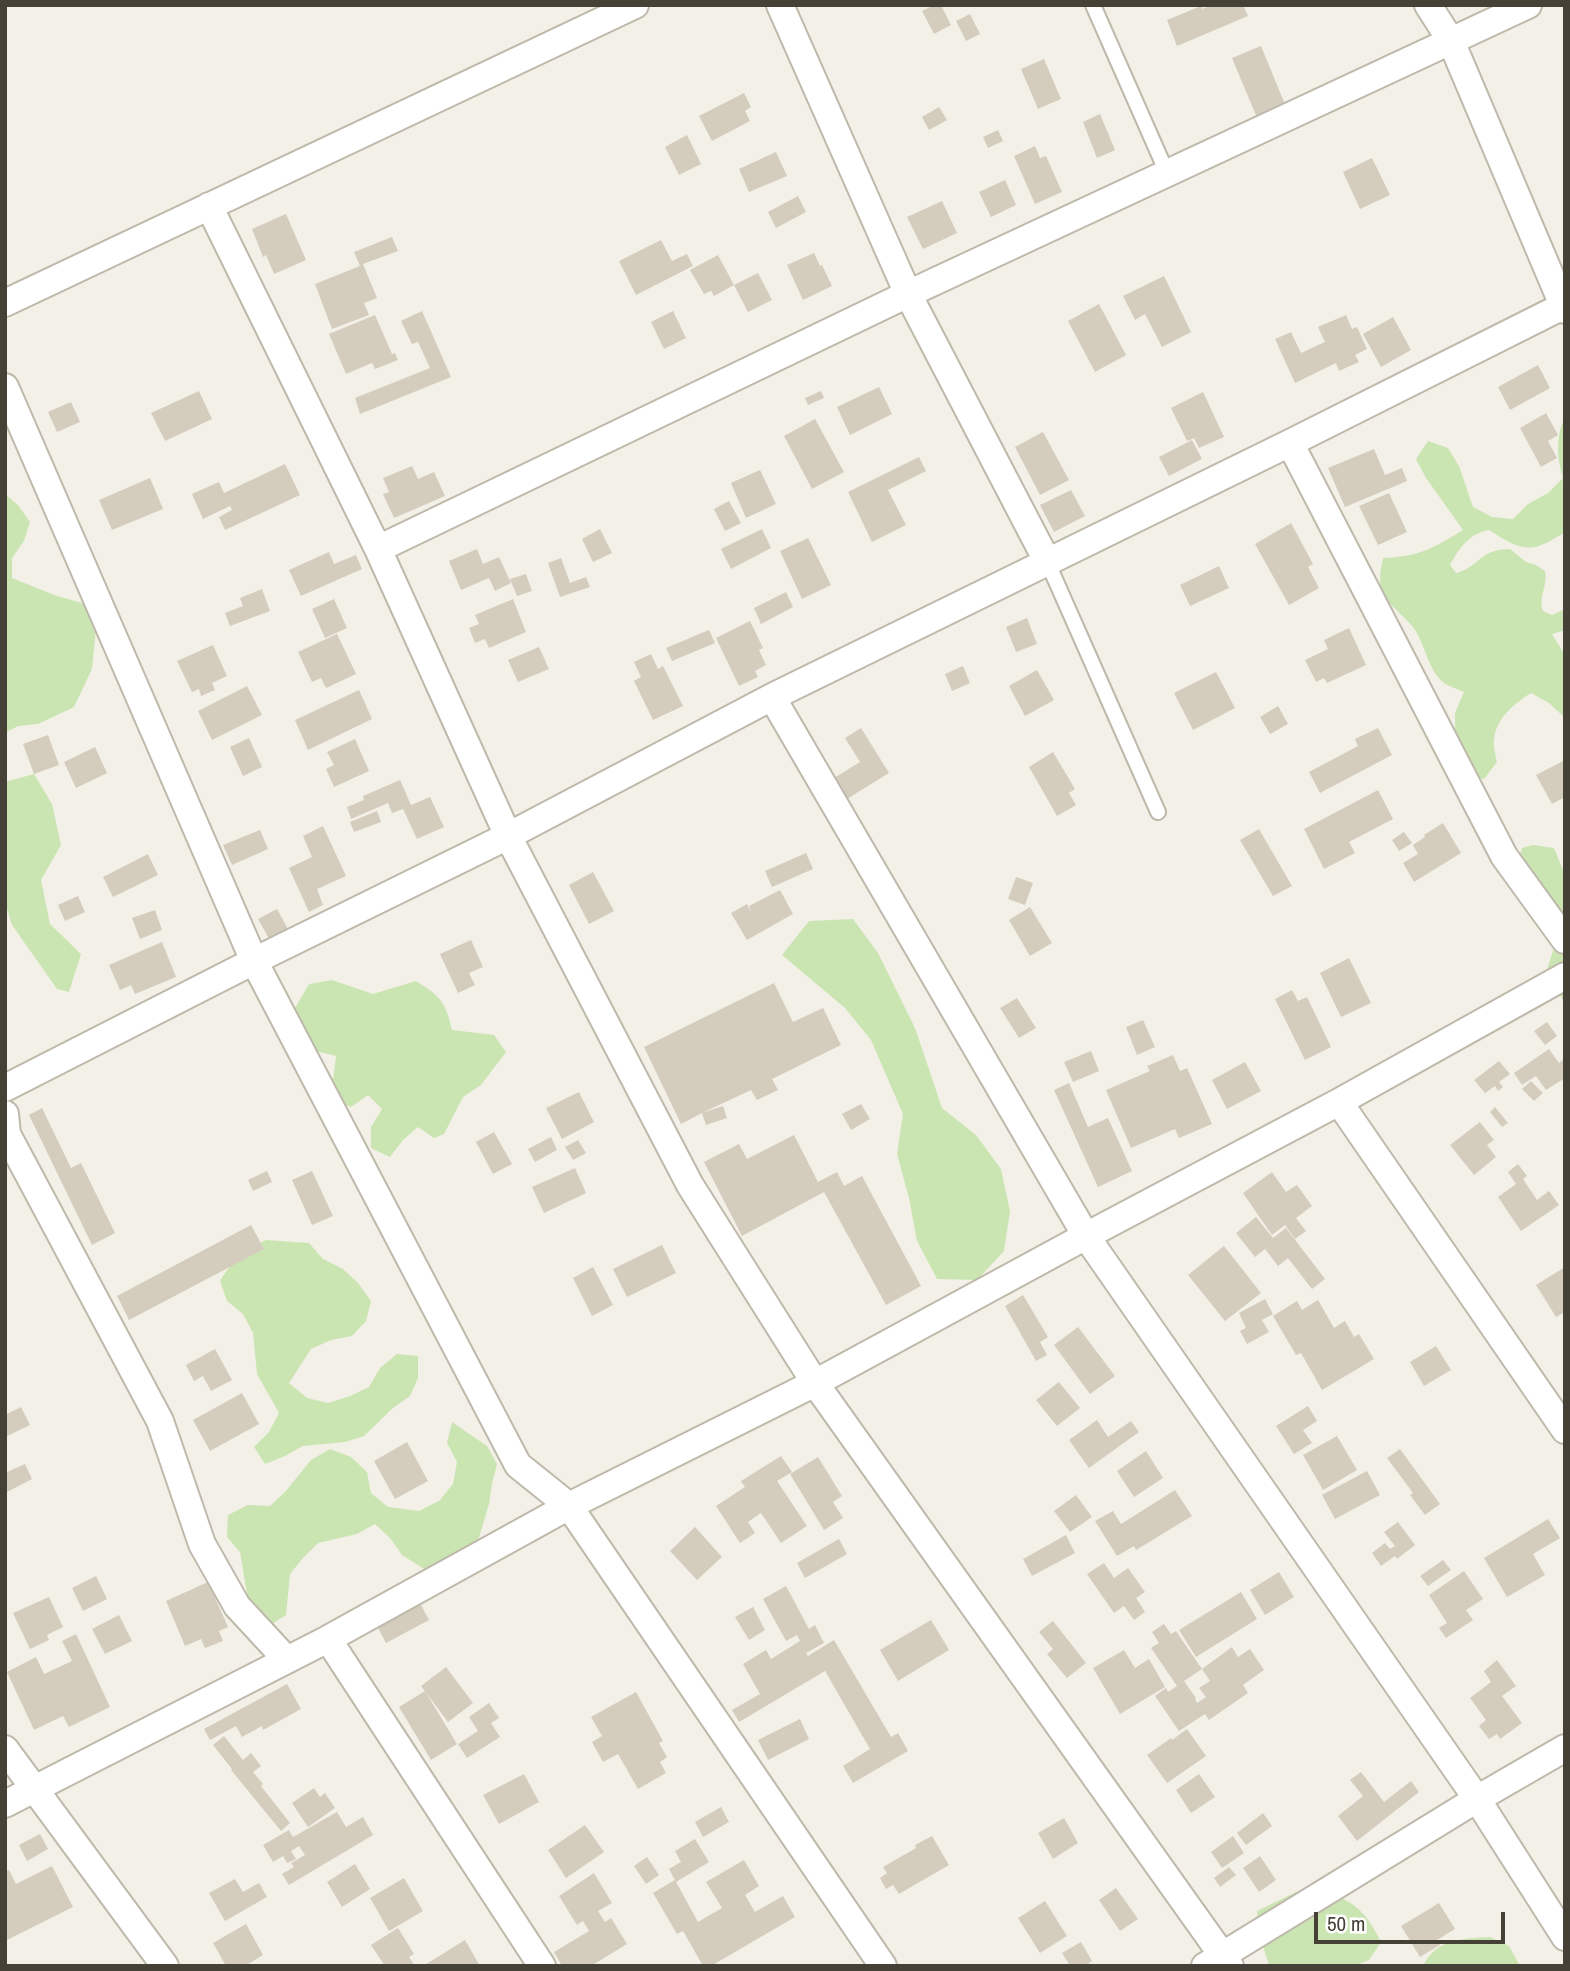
<!DOCTYPE html>
<style>
body{margin:0}
#map{position:relative;width:1570px;height:1971px;overflow:hidden;background:#f3f0e8;font-family:"Archivo Narrow",sans-serif}
canvas{display:block}
.frame{position:absolute;inset:0;border:7px solid #464137;pointer-events:none}
.scale{position:absolute;left:1314px;top:1912px;width:191px;height:32px;box-sizing:border-box;border:4px solid #464137;border-top:0;padding-left:9px;font-size:21px;line-height:24px;white-space:nowrap;color:#464137;-webkit-text-stroke:5px #fff;paint-order:stroke}
</style>
<div id="map">
<canvas width="1570" height="1971"></canvas>
<div class="frame"></div>
<div class="scale">50 m</div>
</div>
<script>
const ctx = document.querySelector('canvas').getContext('2d');
ctx.lineJoin = 'round';
function paint(path, color) { ctx.fillStyle = color; ctx.fill(path, 'evenodd'); }
function strokePath(path, color, width, dash) { ctx.strokeStyle = color; ctx.lineWidth = width; ctx.lineCap = dash ? 'butt' : 'round'; ctx.setLineDash(dash || []); ctx.stroke(path); }
paint(new Path2D(`
 M1562 423H1565V533C1557 536 1551 541 1544 544 1523 554 1507 541 1489 530 1470 533 1459 548 1450 565L1456 573C1480 567 1479 549 1510 549L1526 562 1536 565 1545 571C1548 587 1538 596 1543 611L1552 615 1565 609V630L1552 634 1565 655V718L1549 703 1531 693C1514 704 1496 718 1494 740 1493 747 1496 756 1497 762L1484 779 1463 773 1455 735V713L1464 692C1458 689 1450 687 1444 683 1427 669 1426 645 1413 627 1406 618 1388 604 1384 595 1378 582 1380 572 1383 558 1418 557 1434 548 1463 530L1426 478 1416 459 1428 441 1448 448 1459 466 1473 507 1492 517 1513 519 1528 504 1548 493 1563 478C1557 458 1556 443 1562 423Z
 M5 494 18 505 30 522 24 541 12 558V578L54 595 96 607V628L92 669 74 707 38 724 18 726 5 733Z
 M34 774 52 804 61 845 41 880 50 924 81 954 69 992 57 989 12 925 5 902V782Z
 M1533 845 1554 848 1565 875V1008L1560 993 1547 977 1548 966 1555 945 1519 858 1522 848Z
 M853 919 878 953 915 1028 942 1108 976 1135 1001 1169 1010 1211 1004 1251 977 1280 937 1279 917 1241 909 1198 897 1154 903 1114 871 1040 845 1008 782 955 809 921Z
 M332 980 373 994 416 981C440 996 446 1002 452 1030L494 1035 506 1052 481 1085 463 1097 444 1134 434 1138 418 1127 403 1140 390 1157 371 1148V1127L382 1109 368 1095 351 1107 331 1098 336 1056 315 1051 287 1022 309 984Z
 M266 1240 309 1243 323 1259 343 1269 358 1283 371 1301 366 1321 352 1336 331 1340 311 1349 289 1383 307 1398 328 1403 350 1396 369 1387 380 1368 397 1354 418 1356V1378L410 1396 393 1408 364 1436 345 1442 303 1446 285 1456 265 1464 254 1447 269 1432 279 1413 257 1374 253 1333 243 1314 227 1301 220 1281C234 1259 241 1251 266 1240Z
 M452 1422 487 1446 497 1464 492 1484 489 1504 477 1544 437 1577 402 1555 390 1538 375 1524 357 1534 318 1543 303 1558 290 1574 286 1615 269 1626 253 1615 247 1594 240 1552 227 1537 228 1515 248 1505 270 1506 285 1492 311 1460 330 1449 351 1457 367 1472 371 1493 388 1507 419 1511 439 1501 453 1484 457 1462 447 1443Z
 M1317 1890C1352 1899 1365 1909 1381 1942L1369 1960 1354 1966H1269L1259 1932 1257 1911 1296 1892Z
 M1490 1937 1509 1946 1520 1966H1423C1435 1939 1465 1938 1490 1937Z`), '#cbe5b2');
paint(new Path2D(`
 M934 5H941L951 25 934 34 922 11Z
 M1212 5H1243L1248 16 1177 46 1167 20 1201 6 1202 9Z
 M970 14 980 34 966 41 956 21Z
 M1261 46 1289 114 1260 125 1232 58Z
 M1044 59 1061 99 1038 109 1021 69Z
 M744 93 751 107 745 111 750 121 712 141 699 116Z
 M939 107 947 120 929 130 922 117Z
 M1100 114 1115 150 1097 158 1083 122Z
 M998 130 1003 141 988 148 983 137Z
 M687 135 701 164 679 175 665 147Z
 M1035 146 1040 158 1046 156 1062 192 1035 204 1014 156Z
 M776 152 787 176 749 192 739 169Z
 M1372 158 1390 195 1360 209 1343 172Z
 M1005 180 1016 205 991 217 979 192Z
 M798 196 806 212 776 228 768 212Z
 M942 201 957 233 923 249 907 217Z
 M286 214 306 260 274 274 266 255 263 257 252 229Z
 M392 237 398 251 363 264 377 298 364 303 369 315 332 329 315 284 360 266 354 252Z
 M661 240 672 261 687 254 693 266 636 295 619 261Z
 M814 253 820 266 822 265 832 286 803 300 787 265Z
 M718 255 734 285 758 273 772 300 748 312 734 285 714 296 711 291 704 294 690 270Z
 M1164 276 1191 332 1162 347 1145 314 1135 320 1123 296Z
 M1099 304 1126 355 1095 372 1068 321Z
 M422 311 451 377 360 414 355 398 430 368 418 342 412 344 401 321Z
 M673 311 686 338 664 349 651 322Z
 M375 315 392 354 395 353 398 360 375 369 372 363 346 374 329 334Z
 M1346 315 1352 329 1357 327 1367 349 1355 355 1359 362 1339 371 1336 363 1295 383 1275 339 1291 332 1301 353 1325 342 1318 327Z
 M1393 317 1411 350 1381 367 1363 334Z
 M1538 365 1550 388 1510 410 1498 387Z
 M879 387 892 414 850 435 837 407Z
 M199 391 212 419 165 441 151 413Z
 M821 391 824 398 808 405 805 398Z
 M1203 392 1224 437 1199 448 1194 438 1197 437 1187 441 1171 408Z
 M71 402 80 422 57 432 48 412Z
 M1546 413 1558 435 1548 441 1557 458 1541 467 1520 428Z
 M815 419 844 472 812 489 784 436Z
 M1043 432 1069 480 1040 495 1015 447Z
 M1192 440 1202 459 1169 476 1159 457Z
 M1374 449 1385 475 1402 468 1407 481 1345 507 1328 468Z
 M919 457 926 471 888 490 906 525 872 542 848 492Z
 M285 464 300 495 225 530 219 517 232 510 230 506 203 519 192 494 219 482 224 493Z
 M412 466 418 479 434 472 445 496 394 518 383 494 389 492 383 478Z
 M760 470 776 504 746 518 731 483Z
 M150 478 163 509 112 530 99 500Z
 M1071 490 1085 516 1054 532 1040 505Z
 M1389 493 1407 532 1378 545 1359 506Z
 M729 501 741 523 725 531 714 509Z
 M1291 523 1313 564 1308 567 1319 588 1289 605 1255 544Z
 M600 529 612 553 593 562 582 539Z
 M762 529 771 548 731 569 721 549Z
 M808 538 831 585 802 599 780 551Z
 M477 549 483 564 499 557 511 583 495 591 489 578 461 590 449 561Z
 M329 552 334 564 356 555 362 569 301 596 289 570Z
 M561 558 570 583 586 577 590 587 560 597 548 563Z
 M1219 566 1229 588 1190 606 1180 585Z
 M526 574 532 591 517 596 510 579Z
 M262 589 270 611 230 626 225 613 243 606 240 598Z
 M786 592 793 607 761 624 754 608Z
 M334 599 347 628 325 638 312 609Z
 M513 599 526 632 489 648 485 639 475 643 469 628 479 624 475 615Z
 M1027 618 1037 644 1016 652 1006 627Z
 M750 621 763 648 759 650 766 665 755 671 758 677 739 686 716 638Z
 M1349 628 1366 665 1327 683 1324 678 1316 682 1305 660 1328 649 1324 640Z
 M709 630 715 643 672 661 666 648Z
 M337 634 356 674 326 688 321 678 312 682 298 652Z
 M213 645 227 676 212 683 215 690 201 696 199 689 192 692 177 661Z
 M539 647 549 669 518 682 508 660Z
 M651 654 658 669 663 666 683 706 653 720 634 681 641 677 634 662Z
 M963 666 970 683 952 691 945 674Z
 M1037 670 1054 700 1025 716 1009 686Z
 M1216 672 1235 708 1193 730 1174 693Z
 M247 686 262 715 212 740 198 711Z
 M359 690 372 719 308 750 295 720Z
 M1278 706 1288 724 1270 734 1260 717Z
 M861 728 889 773 847 799 834 778 860 762 845 738Z
 M1378 728 1392 755 1320 793 1309 772 1358 746 1355 739Z
 M48 735 59 765 34 774 23 744Z
 M249 738 262 767 243 776 230 747Z
 M355 739 369 771 334 787 326 769 334 765 327 752Z
 M95 747 107 773 76 788 64 762Z
 M1053 752 1075 789 1069 793 1076 805 1057 816 1029 767Z
 M1565 760V797L1552 804 1536 775Z
 M400 780 411 805 430 797 444 827 417 839 403 809 392 813 388 803 351 819 347 807 364 800 363 796Z
 M1378 790 1393 819 1349 842 1355 853 1324 869 1304 829Z
 M377 811 381 822 354 832 350 822Z
 M1443 823 1461 853 1414 882 1403 863 1418 854 1413 845 1425 837 1424 835Z
 M323 826 346 876 317 889 323 905 309 912 289 868 312 857 303 836Z
 M1259 829 1292 886 1273 896 1240 840Z
 M260 830 268 849 232 865 223 845Z
 M1404 832 1412 843 1399 851 1392 840Z
 M806 853 813 869 772 887 765 871Z
 M148 854 158 875 113 897 103 877Z
 M593 872 614 911 589 924 569 885Z
 M1016 877 1033 883 1025 905 1008 899Z
 M780 890 793 914 747 940 731 913 747 904 752 914 749 906Z
 M78 896 85 912 65 921 58 905Z
 M1030 907 1052 943 1030 956 1009 920Z
 M277 909 289 931 271 942 258 919Z
 M155 910 162 930 140 939 132 918Z
 M471 940 483 967 469 973 475 985 458 993 440 954Z
 M162 942 176 977 135 994 131 985 120 990 109 965Z
 M1349 958 1371 1003 1341 1017 1320 973Z
 M774 983 793 1022 823 1008 841 1045 772 1079 778 1090 757 1100 751 1090 702 1113 723 1106 727 1118 706 1125 702 1113 681 1124 644 1047Z
 M1292 990 1298 1001 1307 997 1331 1047 1305 1060 1275 999Z
 M1017 998 1036 1028 1019 1038 1000 1008Z
 M1143 1020 1155 1047 1137 1055 1126 1027Z
 M1547 1022 1557 1036 1545 1045 1534 1031Z
 M1549 1049 1559 1063 1565 1058V1078L1546 1090 1536 1076 1522 1085 1514 1073Z
 M1091 1051 1099 1071 1073 1082 1064 1062Z
 M1173 1055 1180 1071 1187 1068 1212 1124 1179 1138 1175 1129 1131 1148 1106 1090 1150 1071 1147 1066Z
 M1499 1061 1510 1074 1499 1082 1503 1087 1498 1091 1495 1086 1485 1093 1474 1080Z
 M1245 1062 1261 1091 1227 1109 1212 1080Z
 M1531 1081 1543 1093 1534 1101 1522 1089Z
 M1069 1083 1088 1127 1108 1118 1132 1171 1098 1187 1054 1090Z
 M579 1092 594 1122 562 1139 546 1108Z
 M861 1104 870 1119 851 1130 842 1114Z
 M1495 1107 1508 1123 1502 1127 1490 1112Z
 M42 1108 71 1168 81 1163 115 1233 92 1245 29 1115Z
 M1480 1122 1494 1140 1487 1145 1496 1157 1474 1175 1450 1145Z
 M494 1132 512 1164 493 1174 476 1142Z
 M794 1135 818 1182 837 1172 844 1186 862 1176 921 1286 886 1305 824 1192 742 1236 704 1162 739 1144 747 1159Z
 M551 1137 557 1150 535 1162 528 1149Z
 M578 1140 586 1153 573 1160 565 1147Z
 M1518 1164 1527 1176 1523 1179 1537 1200 1549 1191 1559 1205 1521 1231 1498 1197 1516 1184 1508 1172Z
 M575 1168 586 1193 544 1213 532 1187Z
 M267 1171 272 1182 253 1191 248 1180Z
 M312 1171 333 1216 312 1225 292 1180Z
 M1272 1172 1286 1192 1297 1185 1312 1206 1296 1218 1306 1231 1295 1239 1285 1225 1272 1235 1243 1193Z
 M1256 1217 1273 1238 1286 1228 1325 1279 1312 1289 1288 1258 1278 1266 1265 1249 1255 1257 1236 1233Z
 M251 1225 264 1249 129 1320 117 1296Z
 M662 1245 676 1273 627 1297 613 1269Z
 M1224 1246 1261 1293 1225 1321 1188 1275Z
 M593 1267 613 1305 592 1316 573 1278Z
 M1565 1267V1312L1556 1317 1536 1285Z
 M1023 1295 1048 1337 1040 1342 1047 1355 1036 1361 1005 1306Z
 M1265 1299 1273 1314 1262 1320 1269 1332 1247 1344 1240 1331 1246 1328 1239 1313Z
 M1318 1300 1334 1328 1345 1321 1354 1337 1359 1334 1374 1359 1322 1390 1301 1353 1296 1355 1273 1316 1297 1301 1302 1310Z
 M1078 1327 1115 1376 1090 1394 1054 1345Z
 M1436 1346 1451 1370 1424 1386 1410 1362Z
 M215 1349 232 1380 211 1391 203 1376 194 1381 186 1365Z
 M1059 1382 1080 1408 1057 1426 1036 1400Z
 M242 1393 259 1424 210 1451 193 1420Z
 M1308 1406 1317 1421 1303 1430 1312 1443 1294 1454 1276 1426Z
 M21 1407 30 1425 5 1437V1415Z
 M1097 1420 1108 1437 1131 1421 1139 1432 1089 1468 1069 1440Z
 M1337 1436 1357 1470 1323 1490 1303 1455Z
 M407 1442 428 1481 395 1499 374 1461Z
 M1400 1449 1440 1504 1425 1515 1410 1495 1413 1493 1387 1458Z
 M1146 1451 1163 1478 1134 1497 1117 1471Z
 M781 1456 792 1472 777 1481 807 1526 781 1543 761 1513 748 1522 755 1533 740 1543 716 1506 745 1487 741 1481Z
 M818 1457 842 1496 833 1502 843 1518 824 1530 790 1474Z
 M25 1464 32 1479 5 1493V1473Z
 M1367 1471 1380 1495 1335 1519 1322 1495Z
 M1175 1490 1192 1516 1136 1550 1134 1546 1117 1556 1095 1521 1113 1511 1121 1524Z
 M1076 1495 1092 1517 1070 1532 1054 1511Z
 M1548 1519 1560 1538 1533 1554 1545 1575 1507 1597 1484 1558Z
 M1398 1522 1415 1545 1397 1559 1395 1556 1381 1566 1372 1553 1385 1543 1390 1549 1395 1546 1384 1532Z
 M695 1527 722 1557 697 1580 670 1551Z
 M1066 1535 1075 1553 1032 1576 1023 1559Z
 M839 1539 847 1554 805 1578 797 1563Z
 M1443 1560 1451 1570 1428 1586 1420 1576Z
 M1104 1563 1114 1578 1128 1568 1145 1592 1136 1598 1145 1612 1134 1620 1124 1606 1114 1613 1087 1574Z
 M1464 1571 1483 1599 1466 1610 1473 1620 1446 1638 1439 1628 1447 1623 1429 1595Z
 M1279 1572 1294 1597 1265 1615 1250 1590Z
 M96 1576 107 1599 83 1611 72 1588Z
 M208 1582 228 1627 219 1631 223 1641 205 1648 201 1639 185 1646 166 1601Z
 M786 1586 809 1629 815 1625 824 1643 806 1653 808 1656 834 1640 891 1737 898 1733 908 1751 853 1783 843 1766 870 1749 825 1671 739 1722 732 1710 760 1694 743 1664 766 1650 771 1659 800 1641 797 1635 786 1641 763 1599Z
 M1241 1592 1257 1619 1196 1657 1179 1630Z
 M49 1597 63 1627 47 1635 49 1640 30 1649 13 1613Z
 M420 1603 429 1620 386 1643 377 1626Z
 M753 1607 765 1630 749 1640 735 1617Z
 M119 1615 132 1641 105 1654 92 1629Z
 M931 1620 949 1650 898 1681 880 1650Z
 M1053 1621 1086 1663 1067 1678 1047 1654 1053 1649 1039 1632Z
 M1164 1624 1171 1634 1176 1631 1202 1669 1232 1647 1238 1657 1250 1649 1264 1670 1243 1685 1248 1693 1209 1720 1205 1714 1179 1731 1155 1696 1166 1688 1168 1692 1177 1686 1151 1648 1159 1643 1152 1632ZM1202 1669 1210 1681 1199 1688 1206 1697 1197 1703 1195 1699 1196 1698 1184 1681Z
 M76 1634 110 1707 69 1727 63 1716 34 1730 7 1672 36 1657 44 1674 72 1661 62 1641Z
 M1124 1650 1135 1668 1149 1659 1165 1687 1120 1714 1093 1668Z
 M1497 1660 1516 1686 1502 1696 1522 1723 1500 1739 1497 1734 1489 1739 1479 1726 1486 1720 1470 1698 1491 1682 1484 1671Z
 M446 1667 473 1703 448 1722 421 1686Z
 M287 1684 301 1709 263 1730 262 1726 242 1737 236 1726 210 1740 204 1729Z
 M425 1691 457 1744 431 1760 399 1707Z
 M636 1692 663 1741 659 1743 667 1757 660 1762 666 1773 638 1789 618 1754 603 1762 592 1742 602 1736 591 1717Z
 M489 1703 499 1718 491 1723 500 1737 467 1758 458 1744 478 1731 469 1717Z
 M800 1719 809 1739 768 1760 758 1740Z
 M1187 1729 1206 1756 1167 1783 1147 1755 1171 1738 1172 1740Z
 M224 1736 243 1760 251 1753 261 1766 253 1772 263 1784 261 1786 290 1823 281 1831 231 1770 232 1769 213 1745Z
 M1361 1772 1384 1802 1411 1781 1419 1792 1357 1841 1338 1816 1363 1796 1350 1780Z
 M524 1774 539 1802 499 1824 483 1795Z
 M1199 1774 1215 1797 1191 1813 1176 1790Z
 M314 1788 320 1797 325 1793 335 1808 308 1827 292 1803Z
 M721 1807 729 1822 703 1837 695 1822Z
 M337 1812 346 1827 363 1817 373 1835 289 1885 282 1874 294 1867 291 1863 305 1855 299 1846 291 1851 296 1859 287 1863 283 1856 273 1862 263 1845 289 1830 293 1837Z
 M1263 1813 1272 1826 1246 1845 1237 1833Z
 M1064 1818 1078 1843 1053 1859 1038 1833Z
 M585 1825 604 1852 566 1878 548 1850Z
 M40 1834 48 1849 27 1861 19 1845Z
 M932 1836 949 1865 899 1894 893 1885 886 1889 880 1878 887 1873 883 1867 916 1848 915 1845Z
 M1233 1836 1244 1853 1222 1868 1211 1852Z
 M695 1839 709 1862 676 1882 669 1869 681 1862 675 1851Z
 M1260 1856 1276 1880 1259 1892 1243 1868Z
 M647 1857 659 1875 646 1884 634 1866Z
 M744 1860 759 1886 745 1895 755 1912 783 1896 795 1917 711 1966H703L683 1931 677 1934 653 1893 675 1880 698 1922 722 1908 706 1882Z
 M355 1864 370 1889 342 1907 327 1882Z
 M52 1866 73 1907 5 1941V1872L9 1870 16 1884Z
 M1229 1867 1236 1875 1220 1887 1214 1878Z
 M594 1873 612 1903 598 1911 605 1922 611 1918 627 1944 591 1966H562L554 1952 589 1931 583 1921 577 1925 559 1896Z
 M404 1878 423 1911 389 1931 370 1898Z
 M235 1879 243 1892 259 1883 267 1897 225 1921 209 1893Z
 M1116 1888 1138 1919 1120 1931 1099 1900Z
 M1045 1901 1067 1936 1040 1953 1018 1918Z
 M1439 1903 1455 1929 1437 1940 1440 1945 1420 1957 1401 1926Z
 M246 1924 263 1955 245 1966H226L213 1943Z
 M398 1928 414 1954 409 1957 415 1966H385L371 1945Z
 M465 1940 480 1966H423Z
 M1081 1942 1092 1961 1085 1966H1070L1062 1953Z`), '#d4cdbe');
const service = new Path2D(`
 M1093 5 1167 173
 M1047 561 1158 812`);
const minor = new Path2D(`
 M780 5 908 294 1047 561
 M1428 5 1451 41 1565 310
 M209 206 378 549 508 836 690 1185 815 1383 1230 1966
 M5 303 635 5
 M5 387 254 961 518 1465 569 1506 883 1966
 M1290 443 1504 856 1565 940
 M378 549 908 294 1528 5
 M772 697 1086 1236 1477 1799 1565 1937
 M5 1088 254 961 508 836 772 697 1290 443 1565 305
 M1339 1102 1565 1430
 M5 1114 7 1134 160 1421 202 1544 237 1606 287 1660
 M328 1639 542 1966
 M5 1749 165 1966
 M5 1804 328 1639 569 1506 815 1383 1086 1236 1339 1102 1565 976
 M1205 1966 1477 1799 1565 1748`);
strokePath(service, '#beb9ab', 18);
strokePath(minor, '#beb9ab', 30);
strokePath(service, '#fff', 14);
strokePath(minor, '#fff', 26);
</script>
